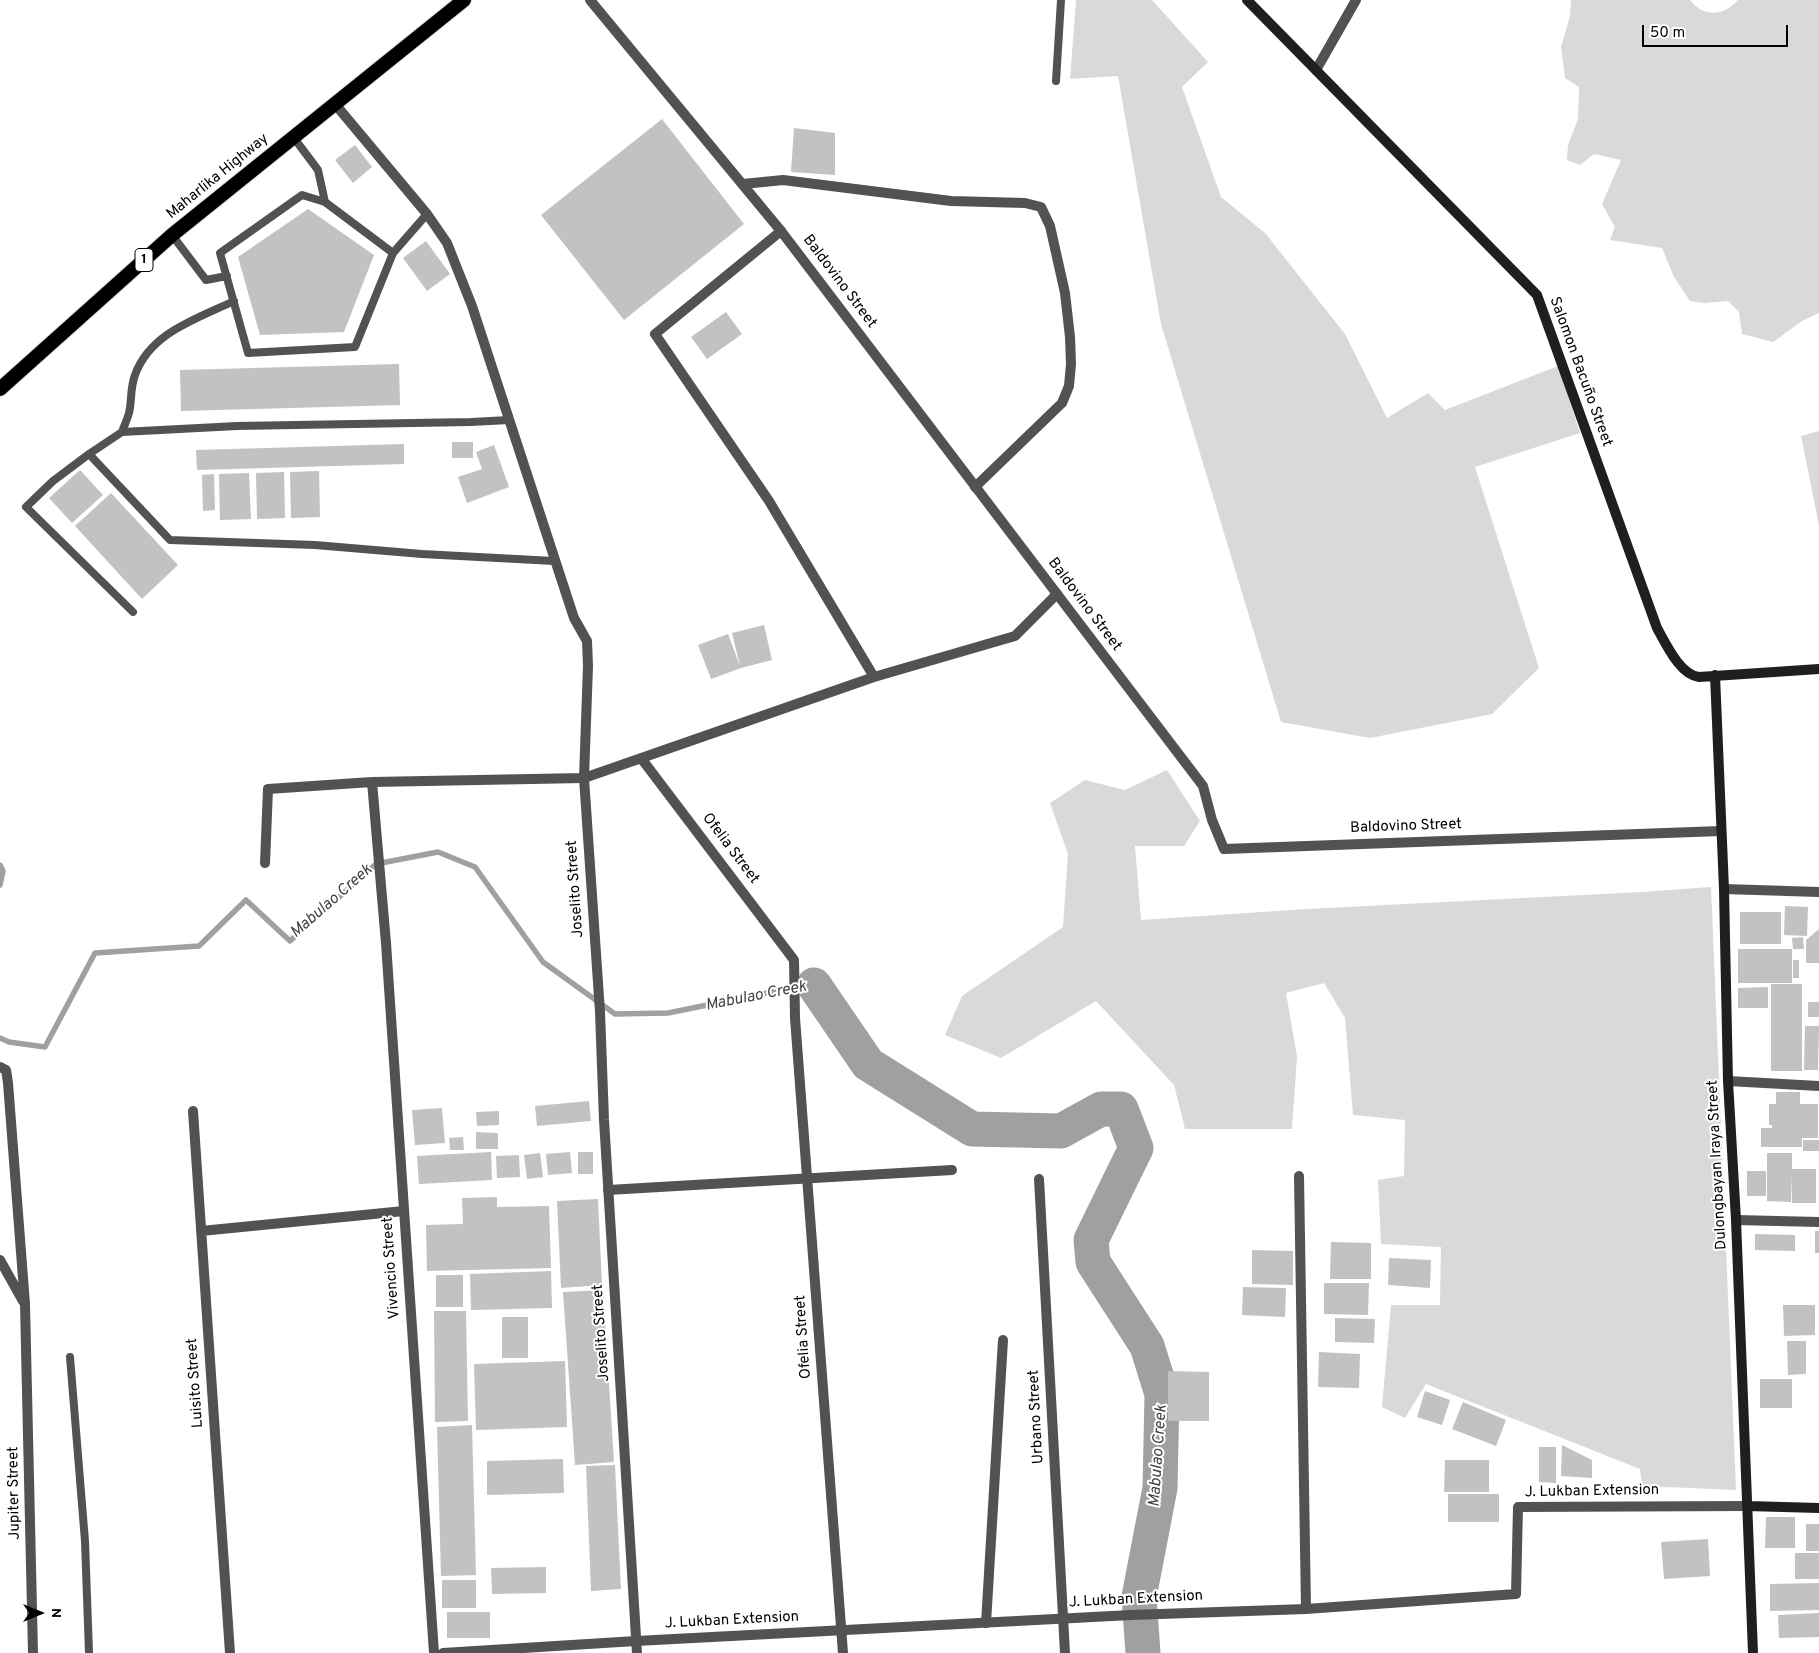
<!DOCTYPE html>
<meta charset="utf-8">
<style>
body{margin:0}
#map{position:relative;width:1819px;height:1653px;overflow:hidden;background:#fff;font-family:Overpass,sans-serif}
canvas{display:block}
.north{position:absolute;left:15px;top:1588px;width:50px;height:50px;-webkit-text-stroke:4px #fff;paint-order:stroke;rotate:90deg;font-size:14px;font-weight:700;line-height:20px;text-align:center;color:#000}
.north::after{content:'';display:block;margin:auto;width:18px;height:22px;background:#000;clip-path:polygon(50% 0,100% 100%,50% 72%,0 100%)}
.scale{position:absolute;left:1642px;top:25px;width:146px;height:22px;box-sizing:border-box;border:2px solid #000;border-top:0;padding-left:6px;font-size:15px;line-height:18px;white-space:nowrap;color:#000;-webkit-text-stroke:4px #fff;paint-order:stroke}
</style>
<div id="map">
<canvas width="1819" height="1653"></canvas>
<div class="north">N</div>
<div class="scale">50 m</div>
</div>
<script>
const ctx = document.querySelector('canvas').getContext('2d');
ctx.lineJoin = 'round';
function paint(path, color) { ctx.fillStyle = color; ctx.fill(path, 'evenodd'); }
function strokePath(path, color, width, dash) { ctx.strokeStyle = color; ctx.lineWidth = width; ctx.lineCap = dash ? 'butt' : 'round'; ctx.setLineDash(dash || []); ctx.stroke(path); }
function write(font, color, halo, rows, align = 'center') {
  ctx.font = font + ' Overpass,sans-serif'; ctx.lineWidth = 4; ctx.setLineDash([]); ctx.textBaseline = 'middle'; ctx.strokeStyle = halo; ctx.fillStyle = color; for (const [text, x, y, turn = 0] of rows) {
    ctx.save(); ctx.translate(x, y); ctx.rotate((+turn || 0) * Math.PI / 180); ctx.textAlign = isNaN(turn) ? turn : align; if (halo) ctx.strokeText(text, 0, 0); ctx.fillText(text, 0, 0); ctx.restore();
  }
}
paint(new Path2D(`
 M1076 0H1152L1208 62 1182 87 1221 197 1265 233 1345 334 1387 418 1428 393 1445 410 1558 366 1580 433 1475 467 1539 668 1492 714 1370 738 1281 722 1161 324 1118 76 1070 79Z
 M1571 0H1690C1704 18 1724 16 1738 0H1819V313L1802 321 1773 342 1742 334 1739 312 1728 301 1704 303 1690 301 1674 277 1662 248 1610 240 1615 227 1602 204 1621 160 1594 154 1580 165 1567 160 1568 145 1578 119 1579 87 1565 78 1561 47 1570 16Z
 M1819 431V526L1801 436Z
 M1167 770 1200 821 1184 846H1135L1141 920 1307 909 1642 892 1711 887 1736 1490 1642 1486 1640 1469 1426 1384 1405 1418 1382 1407 1391 1305H1440L1441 1247 1381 1244 1378 1180 1404 1176 1405 1120 1353 1115 1345 1018 1324 983 1286 993 1297 1056 1292 1129H1185L1174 1085 1096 1001 1001 1058 945 1035 962 996 1063 927 1068 854 1050 803 1085 780 1125 790Z`), '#d9d9d9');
strokePath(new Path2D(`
 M0 865 3 871 0 885
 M0 1038 9 1042 45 1047 95 953 199 946 246 900 290 941 376 864 438 852 475 867 543 962 615 1014 668 1013 781 990 814 985`), '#a0a0a0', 5.5);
strokePath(new Path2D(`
 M814 985 868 1064 972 1129 1061 1131 1101 1109H1121L1136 1148 1091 1240 1093 1262 1147 1346 1162 1394 1160 1488 1139 1597 1143 1653`), '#a0a0a0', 35);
paint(new Path2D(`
 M662 119 744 224 624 320 541 215Z
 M794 128 835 133V175L791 172Z
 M355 145 372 167 353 183 335 160Z
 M308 209 374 255 344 332 260 335 238 257Z
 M426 241 450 274 427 291 403 258Z
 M726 312 742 334 707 359 691 337Z
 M399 364 400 405 181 411 180 370Z
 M452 442H473V458H452Z
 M404 444V464L197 470 196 450Z
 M494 445 509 487 467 503 458 477 482 469 476 452Z
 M80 470 103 495 72 523 49 498Z
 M319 471 320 517 291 518 290 472Z
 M284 472 285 518 257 519 256 473Z
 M249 473 251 519 220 520 219 474Z
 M214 474 215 510 203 511 202 475Z
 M111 493 178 565 142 599 75 526Z
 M764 625 772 660 741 668 711 679 698 645 728 634 740 666 732 633Z
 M1785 906 1808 907 1807 936 1784 935Z
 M1740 912H1781V944H1740Z
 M1819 929V963H1806V940Z
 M1803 937 1804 949H1793L1792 938Z
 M1738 949H1792V983H1738Z
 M1793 960H1799V978H1793Z
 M1771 984H1802V1071H1771Z
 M1768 987V1008H1738V988Z
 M1808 1002H1819V1017H1808Z
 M1805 1026H1819L1818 1070H1804Z
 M1776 1092H1800V1104H1818V1138H1802V1147H1761V1128H1772V1125H1769V1104H1776Z
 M589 1101 591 1121 537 1126 535 1106Z
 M442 1108 445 1143 415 1145 412 1110Z
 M499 1111V1125L477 1126 476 1112Z
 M476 1132 498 1133V1149H476Z
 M463 1137 464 1150H450L449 1138Z
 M1803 1140H1819V1151H1803Z
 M491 1152 492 1180 419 1184 417 1156Z
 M570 1152 572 1173 548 1175 546 1154Z
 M578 1152H593V1174H578Z
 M540 1153 543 1177 527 1179 524 1155Z
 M1767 1153H1792V1169H1816V1203H1792V1174L1791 1202 1767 1201Z
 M519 1155 520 1177 497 1178 496 1156Z
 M1747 1171H1766V1196H1747Z
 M497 1197V1207L549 1206 551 1268 427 1271 426 1225 463 1224 462 1198Z
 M598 1199 602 1285 561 1288 557 1201Z
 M1815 1231H1819V1253H1815Z
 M1755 1234 1795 1235V1251L1755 1250Z
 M1331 1242 1371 1243V1279H1330Z
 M1252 1250 1293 1251V1285L1252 1284Z
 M1389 1258 1431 1260 1430 1288 1388 1285Z
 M551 1271 552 1308 471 1310 470 1274Z
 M436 1275H463V1307H436Z
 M1324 1283H1369L1368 1315 1324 1314Z
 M1243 1287 1286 1288 1285 1317 1242 1315Z
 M603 1290 614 1462 575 1465 563 1292Z
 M1783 1305H1815V1335L1784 1336Z
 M434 1311H466L468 1421 435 1422Z
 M502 1317H528V1358H502Z
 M1335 1318 1375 1319 1374 1343 1335 1342Z
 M1787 1341H1806V1374L1788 1375Z
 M1319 1352 1360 1354 1359 1388 1318 1387Z
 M565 1361 567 1427 476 1430 474 1364Z
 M1168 1371 1209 1372V1421H1168Z
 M1760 1379H1792V1408H1760Z
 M1425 1391 1450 1400 1442 1425 1417 1417Z
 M1463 1402 1506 1420 1496 1446 1452 1429Z
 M472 1425 476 1575 441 1576 437 1427Z
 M1562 1445 1592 1460V1478L1561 1476Z
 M1539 1447H1556V1483L1539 1482Z
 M563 1459 564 1493 487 1495V1461Z
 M1445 1460H1489V1492H1444Z
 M615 1465 621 1589 591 1591 586 1466Z
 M1448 1494H1499V1522H1448Z
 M1766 1517H1795V1548H1765Z
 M1806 1524H1819V1551H1806Z
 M1708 1539 1710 1576 1664 1579 1661 1542Z
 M1795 1553H1819V1579H1795Z
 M546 1567V1593L492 1594 491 1568Z
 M442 1580H476V1608H442Z
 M1819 1583V1610L1770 1611V1584Z
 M447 1612H490V1638H447Z
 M1819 1613V1637L1779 1638 1778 1615Z`), '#c2c2c2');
const trunk = new Path2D(`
 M0 389 172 235 464 0`);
strokePath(trunk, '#dbdbdb', 16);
strokePath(new Path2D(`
 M1056 81 1061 0
 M294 138 318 170 325 202
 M172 235 206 280 227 276
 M393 253 325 202 302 195 220 253 248 353 355 347 393 253 427 214
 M234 301C196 319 150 333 135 375 130 388 132 401 129 413 127 420 124 426 122 432L237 426 471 422 509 420
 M122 432 89 454 170 540 315 545 422 554 554 561
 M89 454 53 481 26 507 133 612
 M70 1357 85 1541 89 1653`), '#525252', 8);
strokePath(new Path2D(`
 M1316 70 1356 0
 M743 184 783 180 951 201 1025 203 1041 207 1050 226 1065 293 1070 337 1071 364 1069 386 1062 403 975 487
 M781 231 655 334 769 501 874 677
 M641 758 794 960 795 1018 843 1653
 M372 782 386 943 434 1653
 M265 863 268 789 372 782 584 778 874 677 1015 636 1057 594
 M1724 889 1819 892
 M0 1067 6 1070 8 1083 25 1304 33 1653
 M193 1111 230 1653
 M1299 1176 1306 1609
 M1039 1179 1065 1653
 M608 1190 952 1170
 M1736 1220 1819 1222
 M201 1231 404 1211
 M0 1260 23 1301
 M986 1623 1003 1340
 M443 1653 636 1641`), '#525252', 10);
strokePath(new Path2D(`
 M590 0 781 231 1203 786 1212 820 1224 849 1721 831
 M335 104 427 214 447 243 472 306 574 618 587 641 588 666 584 778 600 1012 604 1120 637 1653
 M1728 1081 1819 1086
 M636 1641 1131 1615 1306 1609 1516 1594 1518 1507 1747 1506`), '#525252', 10);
strokePath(new Path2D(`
 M1247 0 1537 295 1657 628C1666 644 1680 675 1699 677L1819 669
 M1715 675 1724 889 1728 1081 1736 1220 1753 1653
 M1747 1506 1819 1508`), '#1f1f1f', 10);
strokePath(trunk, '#000', 14);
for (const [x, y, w] of [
 [144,260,18]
]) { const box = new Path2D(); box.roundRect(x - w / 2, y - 11.5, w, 23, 4); ctx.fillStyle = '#fff'; ctx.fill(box); strokePath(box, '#000', 1); }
write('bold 14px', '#000', null, [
 ["1",144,260]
]);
write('15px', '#000', '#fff', [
 ["Maharlika Highway",218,177,-39],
 ["Baldovino Street",839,282,53],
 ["Salomon Bacuño Street",1580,372,70],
 ["Baldovino Street",1084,605,53],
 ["Baldovino Street",1406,827,-2],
 ["Ofelia Street",730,849,53],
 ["Joselito Street",576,889,-94],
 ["Dulongbayan Iraya Street",1718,1165,-93],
 ["Vivencio Street",392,1268,-94],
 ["Joselito Street",602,1333,-94],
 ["Ofelia Street",804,1337,-94],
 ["Luisito Street",196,1383,-94],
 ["Urbano Street",1037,1417,-93],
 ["J. Lukban Extension",1592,1492,-1],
 ["Jupiter Street",15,1493,-91],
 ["J. Lukban Extension",1136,1600,-3],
 ["J. Lukban Extension",732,1621,-3]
]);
write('italic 16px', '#414141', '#fff', [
 ["Mabulao Creek",332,902,-41],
 ["Mabulao Creek",756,997,-11],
 ["Mabulao Creek",1159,1456,-86]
]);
</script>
